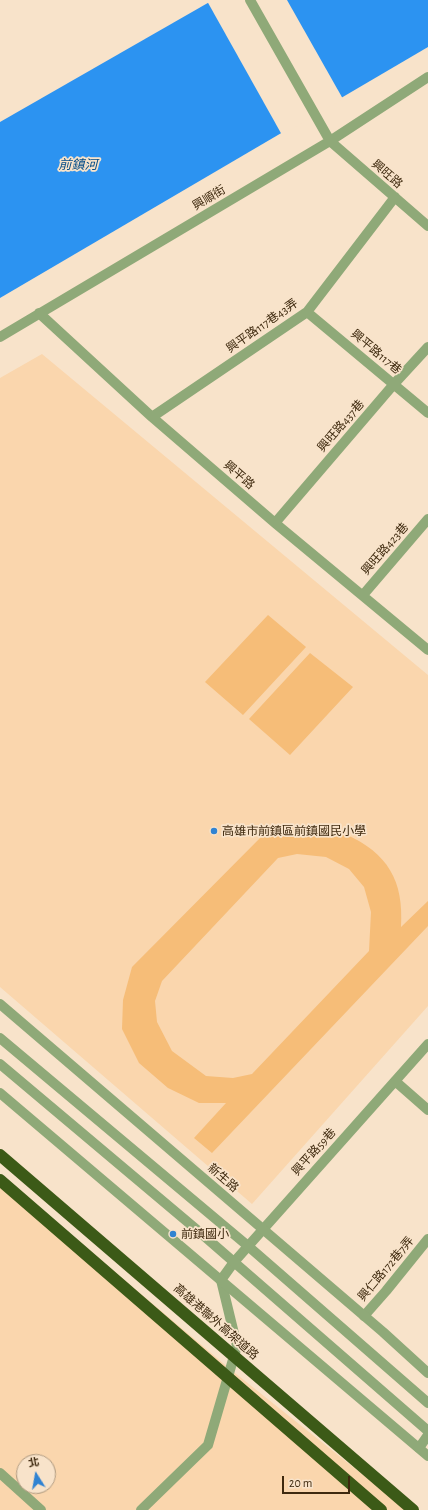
<!DOCTYPE html>
<meta charset="utf-8">
<style>
body{margin:0}
#map{position:relative;width:428px;height:1510px;overflow:hidden;background:#f8e3ca;font-family:"Alegreya Sans","Noto Sans TC",sans-serif}
canvas{display:block}
.north{position:absolute;left:16px;top:1454px;width:40px;height:40px;box-sizing:border-box;background:#f8e3ca;border:1px solid #ae997f;border-radius:50%;rotate:349deg;font-size:11px;font-weight:700;line-height:16px;text-align:center;color:#3e290e}
.north::after{content:'';display:block;margin:auto;width:14px;height:18px;background:#3083d2;clip-path:polygon(50% 0,100% 100%,50% 72%,0 100%)}
.scale{position:absolute;left:282px;top:1476px;width:68px;height:18px;box-sizing:border-box;border:2px solid #3e290e;border-top:0;padding-left:5px;font-size:12px;line-height:14px;white-space:nowrap;color:#3e290e;-webkit-text-stroke:3px #f8e3ca;paint-order:stroke}
</style>
<div id="map">
<canvas width="428" height="1510"></canvas>
<div class="north">北</div>
<div class="scale">20 m</div>
</div>
<script>
const ctx = document.querySelector('canvas').getContext('2d');
ctx.lineJoin = 'round';
function paint(path, color) { ctx.fillStyle = color; ctx.fill(path, 'evenodd'); }
function strokePath(path, color, width, dash) { ctx.strokeStyle = color; ctx.lineWidth = width; ctx.lineCap = dash ? 'butt' : 'round'; ctx.setLineDash(dash || []); ctx.stroke(path); }
function write(font, color, halo, rows, align = 'center') {
  ctx.font = font + ' "Alegreya Sans","Noto Sans TC",sans-serif'; ctx.lineWidth = 3.5; ctx.setLineDash([]); ctx.textBaseline = 'middle'; ctx.strokeStyle = halo; ctx.fillStyle = color; for (const [text, x, y, turn = 0] of rows) {
    ctx.save(); ctx.translate(x, y); ctx.rotate((+turn || 0) * Math.PI / 180); ctx.textAlign = isNaN(turn) ? turn : align; if (halo) ctx.strokeText(text, 0, 0); ctx.fillText(text, 0, 0); ctx.restore();
  }
}
paint(new Path2D(`
 M42 354 428 675V1006L252 1204 0 987V378Z
 M0 1175 230 1369 407 1510H0ZM24 1462H48V1486H24Z`), '#fad6ad');
paint(new Path2D(`
 M268 615 306 647 243 715 205 682Z
 M310 653 353 687 290 755 249 719Z
 M316 825C325 828 336 830 345 834 388 853 404 881 401 927L428 901V926L212 1153 194 1138 226 1103H199L168 1088 139 1063 122 1029 123 1000 132 967 266 832 293 826ZM297 854 326 857 349 869 364 887 371 912 369 951 252 1074 233 1078 206 1076 172 1051 157 1022 155 1001 162 981 278 858Z`), '#f6bd78');
paint(new Path2D(`
 M213 0H428V47L0 298V122Z`), '#2c93f1');
paint(new Path2D(`
 M209 0H287L343 99 282 135 207 1Z`), '#f8e3ca');
strokePath(new Path2D(`
 M0 1473 41 1510
 M141 1510 208 1445 237 1346 221 1280`), '#8fa978', 10);
strokePath(new Path2D(`
 M250 0 330 141 428 226
 M307 312 428 413
 M39 313 152 417 275 523 428 650
 M0 337 330 141 428 77
 M152 417 307 312 395 197
 M275 523 394 384 428 347
 M363 595 428 519
 M395 1081 428 1110
 M221 1280 234 1262 428 1044
 M364 1316 386 1291 428 1239
 M419 1448 428 1435`), '#8fa978', 10);
strokePath(new Path2D(`
 M0 1004 383 1332 428 1373
 M0 1038 248 1246 428 1403
 M0 1064 196 1229 428 1431
 M0 1093 428 1456`), '#8fa978', 10);
strokePath(new Path2D(`
 M0 1155 413 1510
 M0 1180 381 1510`), '#3c5a17', 12);
for (const [x, y, r, color] of [
 [214,831,4,"#3083d2"],
 [173,1234,4,"#3083d2"]
]) { const dot = new Path2D(); dot.arc(x, y, r, 0, 2 * Math.PI); ctx.fillStyle = color; ctx.fill(dot); strokePath(dot, '#f8e3ca', 1.5); }
write('12px', '#3e290e', '#f8e3ca', [
 ["興旺路",387,174,41],
 ["興順街",209,198,-31],
 ["興平路117巷43弄",262,326,-35],
 ["興平路117巷",376,352,40],
 ["興旺路437巷",341,426,-49],
 ["興平路",239,475,41],
 ["興旺路423巷",385,549,-49],
 ["興平路59巷",314,1152,-48],
 ["新生路",223,1178,41],
 ["興仁路172巷7弄",386,1269,-50],
 ["高雄港聯外高架道路",216,1322,41]
]);
write('12px', '#3e290e', '#f8e3ca', [
 ["高雄市前鎮區前鎮國民小學",222,831],
 ["前鎮國小",181,1234]
], 'left');
write('italic 13px', '#004a86', '#f8e3ca', [
 ["前鎮河",78,165]
]);
</script>
